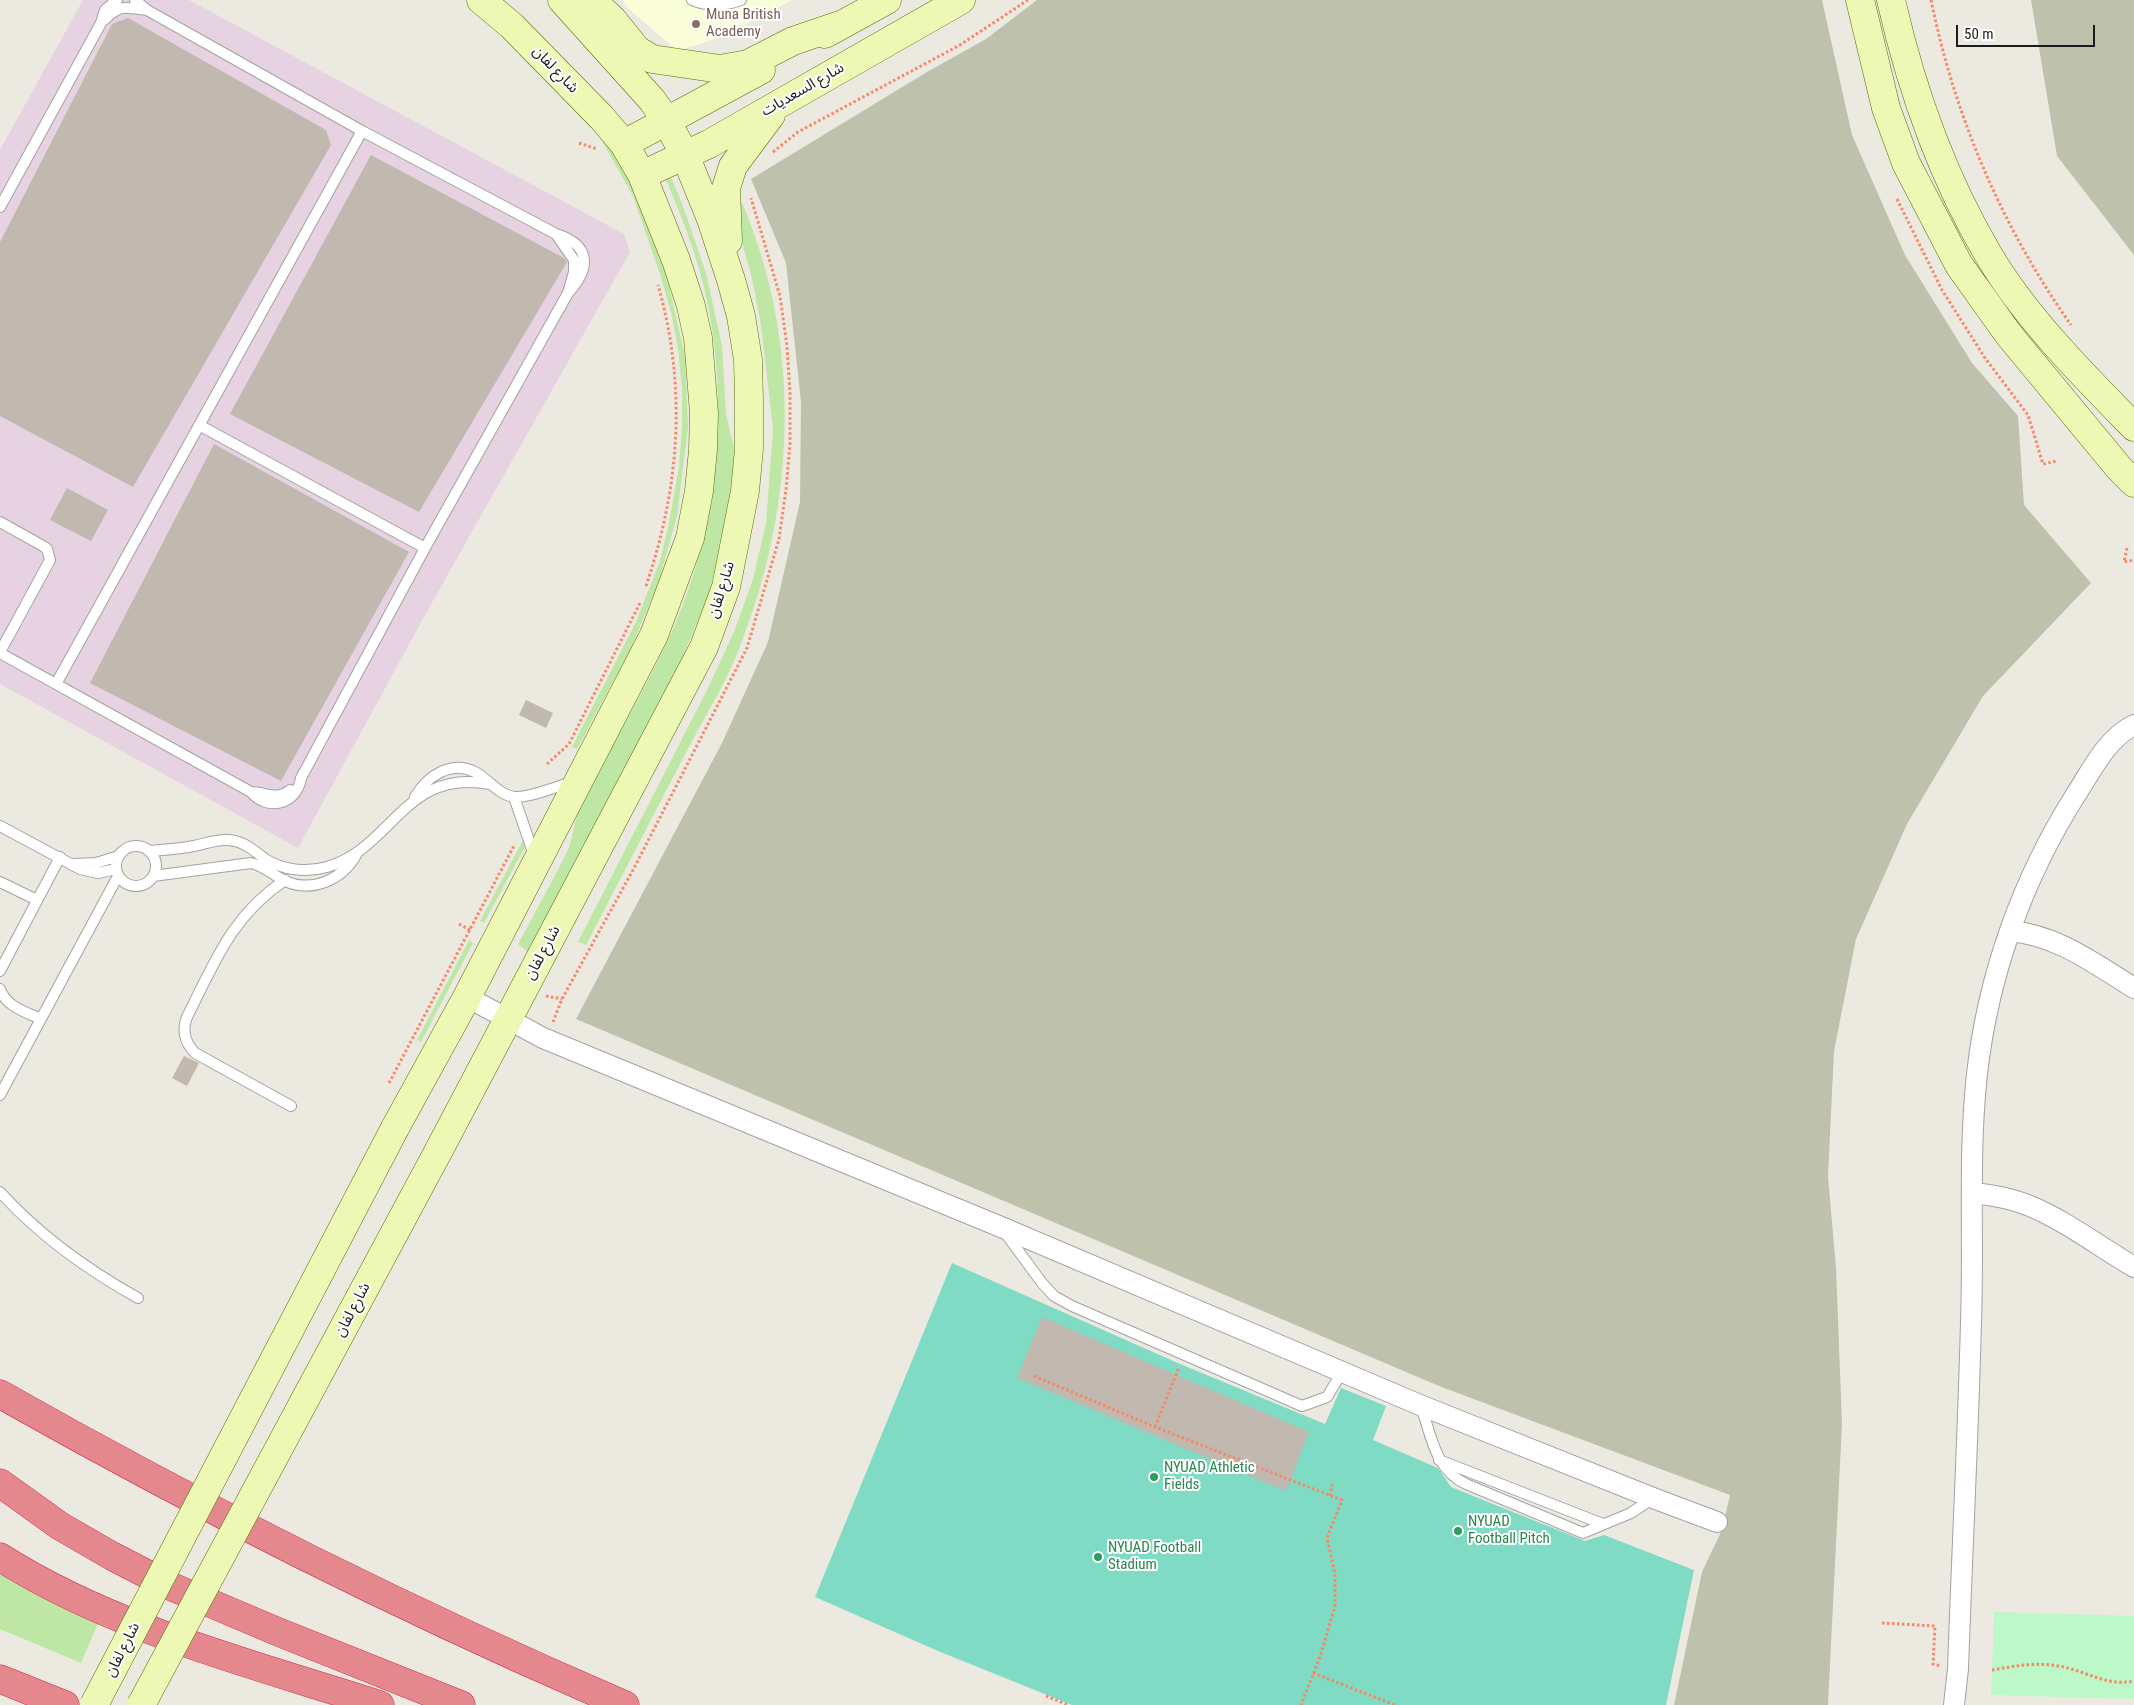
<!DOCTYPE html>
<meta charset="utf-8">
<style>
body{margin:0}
#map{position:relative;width:2134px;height:1705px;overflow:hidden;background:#eceae0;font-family:"Roboto Condensed",sans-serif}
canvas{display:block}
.scale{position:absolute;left:1956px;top:25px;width:139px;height:22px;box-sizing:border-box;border:2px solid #1b1b1b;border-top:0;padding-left:6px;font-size:15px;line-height:18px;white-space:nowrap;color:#1b1b1b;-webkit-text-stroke:4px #fff;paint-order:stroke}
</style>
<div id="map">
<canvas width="2134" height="1705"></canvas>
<div class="scale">50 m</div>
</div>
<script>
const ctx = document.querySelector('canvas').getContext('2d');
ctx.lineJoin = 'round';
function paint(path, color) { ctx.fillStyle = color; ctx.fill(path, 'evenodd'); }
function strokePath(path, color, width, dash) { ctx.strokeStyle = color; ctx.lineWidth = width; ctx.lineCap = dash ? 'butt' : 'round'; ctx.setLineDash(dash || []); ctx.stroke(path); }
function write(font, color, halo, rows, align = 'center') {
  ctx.font = font + ' "Roboto Condensed","Noto Sans Arabic",sans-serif'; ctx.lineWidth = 4; ctx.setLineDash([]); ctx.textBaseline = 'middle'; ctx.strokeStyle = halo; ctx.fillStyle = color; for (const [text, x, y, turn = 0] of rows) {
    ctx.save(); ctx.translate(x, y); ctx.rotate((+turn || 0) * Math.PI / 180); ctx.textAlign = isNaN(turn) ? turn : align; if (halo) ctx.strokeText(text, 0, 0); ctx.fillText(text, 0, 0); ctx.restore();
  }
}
paint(new Path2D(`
 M83 0H189L624 234 630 252 430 606 298 848 0 684V150Z`), '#e6d2e0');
paint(new Path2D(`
 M622 0H792L721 37 678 51 630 10Z`), '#fafed8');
paint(new Path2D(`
 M1037 0H1822L1852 135 1905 255 1972 363 2018 416 2024 505 2091 583 1983 696 1907 824 1856 939 1834 1051 1828 1176 1836 1268 1842 1424 1828 1705H1674L1702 1572 1722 1530 1730 1495 1439 1386 576 1019 722 743 768 642 800 502 801 402 786 263 751 179 927 72 986 39Z
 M2031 0H2134V255L2057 156Z`), '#bec1ac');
paint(new Path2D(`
 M605 137 631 183 666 272 685 357 688 427 677 516 659 581 631 648 577 749 572 747 636 622 660 561 669 523 679 466 682 428V388L678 349 671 312 660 274 633 196 601 139Z
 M666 173 672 179 684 209 706 273 722 346 726 413 736 458 724 537 707 599 677 670 528 952 518 944C534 914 551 884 566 854 573 841 573 824 579 811 609 749 645 691 673 629 716 532 728 420 710 316 702 269 685 224 666 180Z
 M739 196C803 339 797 504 739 649 726 683 705 716 688 749 654 814 620 879 586 945L578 942 707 690 734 632 753 579 766 523 773 429 761 325 753 283 742 242Z
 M523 840 527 843 484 923 480 921Z
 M469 940 473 943 421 1042 417 1040Z
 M0 1552 103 1612 81 1663 0 1629Z`), '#bee7a6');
paint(new Path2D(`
 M1994 1612 2134 1616V1699L1991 1695Z`), '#bcf8c8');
paint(new Path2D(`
 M952 1263 1180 1364 1325 1424 1341 1388 1386 1406 1373 1440 1438 1468 1451 1487 1585 1541 1604 1535 1694 1570 1666 1705H1072L938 1651 815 1597Z`), '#7fdbc3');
paint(new Path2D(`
 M128 18 326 130 331 145 133 487 0 416V242L112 24Z
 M371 155 564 258 567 262 419 512 230 414Z
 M214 444 409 552 281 781 90 683Z
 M67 488 108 510 91 541 50 520Z
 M526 700 553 713 546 728 519 715Z
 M184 1056 199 1063 187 1086 172 1078Z
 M1042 1317 1309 1432 1286 1491 1017 1378Z`), '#c1b9b0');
const lane = new Path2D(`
 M692 0C708 7 725 6 741 0
 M104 20C122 3 124 8 147 10
 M0 207 101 23 105 10 117 0
 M556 234 574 260V272L568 293
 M199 425 425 548
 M0 522 43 546 47 549 50 560 0 652
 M0 653 251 792C268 812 297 804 301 778L425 548 568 293C591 268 591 245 556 234L362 131 147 10 135 0
 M56 684 362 131
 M251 792C265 792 278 801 290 790
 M415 797C427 776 451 760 475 772 488 779 499 795 514 797 527 798 561 786 573 781
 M514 797 534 855
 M0 826 80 869 98 873 116 869
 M116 866a20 20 0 1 1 40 0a20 20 0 1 1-40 0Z
 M149 851C164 850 179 849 194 846 205 844 216 839 228 840 244 841 253 850 265 859 283 870 306 873 327 867 394 847 404 768 490 784
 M74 864 96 863 119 856
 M153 876 251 863C264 866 273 875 285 881 312 893 342 880 356 855
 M285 880C233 915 216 959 189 1013 181 1027 184 1042 195 1053L291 1106
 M0 882 37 900
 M0 971 60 857
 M0 989C6 1007 26 1012 41 1019
 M0 1095 118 876
 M0 1192C40 1236 86 1269 138 1298
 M1006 1234 1042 1283 1054 1296 1072 1306 1302 1406 1327 1397 1342 1372
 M1421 1406C1431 1435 1435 1470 1466 1484L1583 1533 1631 1513 1653 1498
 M1439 1460 1603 1524`);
const street = new Path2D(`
 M2010 931C2057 935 2095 964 2134 988
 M467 997 543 1038 1001 1227 1420 1405 1653 1498 1717 1522
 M1973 1193C1992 1195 2011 1198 2030 1206 2066 1221 2100 1247 2134 1267
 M1954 1705 1958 1669C1962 1553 1968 1438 1971 1322 1974 1240 1968 1156 1977 1074 1988 976 2022 880 2075 796 2092 770 2106 739 2134 725`);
const secondary = new Path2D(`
 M1860 0 1886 108 1906 163 1959 265 2009 335 2119 468 2134 483
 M1891 0C1911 88 1942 176 1988 254 2025 317 2083 375 2134 427
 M564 1H583L600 8 613 20 637 50 652 59 720 69 748 64 793 41 840 25
 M825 34 887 0
 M624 144 761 70
 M642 175 709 144 961 0
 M728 241 726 188 733 166 771 115
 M395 1128 467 997 654 635 690 538 699 491 703 450 704 413 698 338 691 306 676 260 642 175 624 144 602 118 512 26 481 0
 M439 1150 704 647 726 587 745 491 749 449V400L748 360 741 316 731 280 711 219 685 155 666 120 652 100 562 0`);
const highway = new Path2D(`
 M0 1394C203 1509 411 1613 625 1705
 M0 1483 60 1526 112 1556 170 1586 276 1631 461 1705
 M0 1557C113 1629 253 1664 380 1705
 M0 1679 65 1705`);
strokePath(lane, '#a2a2a2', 12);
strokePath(street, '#a2a2a2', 22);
strokePath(secondary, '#566d06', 29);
strokePath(highway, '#d1264c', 29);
strokePath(new Path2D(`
 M1931 0C1955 117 2002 227 2071 325
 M579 143 597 149
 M773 152 798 132 960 45 1028 0
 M1897 199 1942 290 1985 358 2028 415 2043 464 2057 461
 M2127 548 2124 562 2134 560
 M646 586C680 486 687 387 658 285
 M547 764 569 744 640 603
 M459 924 472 931
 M546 996 562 999
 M553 1022 562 999 633 870 747 648 779 539 786 490 790 444V392L787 346 780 296 751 198
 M389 1083 515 844
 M1034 1376 1155 1427 1342 1500 1327 1538 1335 1574V1606L1320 1657 1301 1705
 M1155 1427 1179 1367
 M1330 1496 1333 1481
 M1882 1623 1935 1626 1933 1664 1941 1666
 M1992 1670C2014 1666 2036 1662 2058 1666 2085 1670 2106 1687 2134 1681
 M1313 1673 1395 1705
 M1046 1696 1068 1705`), '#f78767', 3, [2.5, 2.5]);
strokePath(lane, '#fff', 10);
strokePath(street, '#fff', 20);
strokePath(secondary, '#ecf8b3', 28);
strokePath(highway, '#e4888e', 28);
const secondaryBridge = new Path2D(`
 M94 1705 395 1128
 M141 1705 439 1150`);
strokePath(secondaryBridge, '#566d06', 29, []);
strokePath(secondaryBridge, '#ecf8b3', 28);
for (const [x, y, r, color] of [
 [696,24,5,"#8d6e63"],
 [1154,1477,5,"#2e9e5b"],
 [1458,1531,5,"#2e9e5b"],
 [1098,1557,5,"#2e9e5b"]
]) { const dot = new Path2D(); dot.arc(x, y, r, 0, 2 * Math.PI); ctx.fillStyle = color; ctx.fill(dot); strokePath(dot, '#fff', 2); }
write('15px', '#785e54', '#fff', [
 ["Muna British",706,15],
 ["Academy",706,32]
], 'left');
write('15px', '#1b1b1b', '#fff', [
 ["شارع لفان",555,70,46],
 ["شارع السعديات",803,90,-30],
 ["شارع لفان",722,590,-73],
 ["شارع لفان",543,953,-62],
 ["شارع لفان",353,1310,-62],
 ["شارع لفان",123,1650,-63]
]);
write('15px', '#27864d', '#fff', [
 ["NYUAD Athletic",1164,1468],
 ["Fields",1164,1485],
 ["NYUAD",1468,1522],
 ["Football Pitch",1468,1539],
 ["NYUAD Football",1108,1548],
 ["Stadium",1108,1565]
], 'left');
</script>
